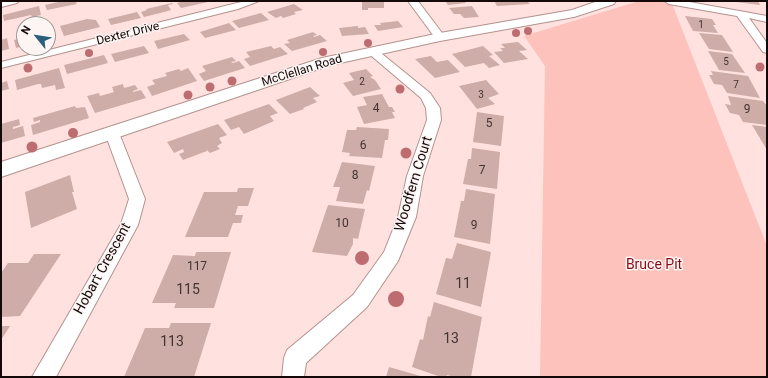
<!DOCTYPE html>
<style>
body{margin:0}
#map{position:relative;width:768px;height:378px;overflow:hidden;background:#ffe2df;font-family:Roboto,sans-serif}
canvas{display:block}
.frame{position:absolute;inset:0;border:2px solid #140908;pointer-events:none}
.north{position:absolute;left:16px;top:16px;width:40px;height:40px;box-sizing:border-box;background:#fcf5f4;border:1px solid #9f9796;border-radius:50%;rotate:300deg;font-size:11px;font-weight:700;line-height:16px;text-align:center;color:#140908}
.north::after{content:'';display:block;margin:auto;width:14px;height:18px;background:#2a5e7a;clip-path:polygon(50% 0,100% 100%,50% 72%,0 100%)}
</style>
<div id="map">
<canvas width="768" height="378"></canvas>
<div class="frame"></div>
<div class="north">N</div>
</div>
<script>
const ctx = document.querySelector('canvas').getContext('2d');
ctx.lineJoin = 'round';
function paint(path, color) { ctx.fillStyle = color; ctx.fill(path, 'evenodd'); }
function strokePath(path, color, width, dash) { ctx.strokeStyle = color; ctx.lineWidth = width; ctx.lineCap = dash ? 'butt' : 'round'; ctx.setLineDash(dash || []); ctx.stroke(path); }
function write(font, color, halo, rows, align = 'center') {
  ctx.font = font + ' Roboto,sans-serif'; ctx.lineWidth = 3; ctx.setLineDash([]); ctx.textBaseline = 'middle'; ctx.strokeStyle = halo; ctx.fillStyle = color; for (const [text, x, y, turn = 0] of rows) {
    ctx.save(); ctx.translate(x, y); ctx.rotate((+turn || 0) * Math.PI / 180); ctx.textAlign = isNaN(turn) ? turn : align; if (halo) ctx.strokeText(text, 0, 0); ctx.fillText(text, 0, 0); ctx.restore();
  }
}
paint(new Path2D(`
 M639 1H671L767 246V377H540L545 66 524 36Z`), '#fdc2bc');
paint(new Path2D(`
 M63 1H75L77 4 47 10 45 5Z
 M184 1H208V2L181 8 177 3Z
 M362 1H384V8H368V10H362Z
 M445 1H464L466 3 448 5Z
 M494 1H527L530 4 497 6Z
 M736 1H758L760 5 736 2Z
 M172 3 173 4 168 5 171 10 164 12 144 17 141 12 147 10 146 9Z
 M294 4 303 10 294 12 296 14 283 18 281 16 276 18 267 12Z
 M39 6 41 15 32 17 31 15 4 21 3 15Z
 M472 6 479 17 464 18 460 14H454L449 8Z
 M137 12 141 18 111 25 108 19Z
 M261 13 269 20 239 28 232 21Z
 M685 16 712 19 716 25H713L718 33 693 31Z
 M87 19 96 20 100 27 64 36 60 26Z
 M398 21 403 27 378 31 374 25H381L380 23Z
 M229 23 236 30 205 38 200 32Z
 M358 26V28L365 27 369 34 342 36 339 28Z
 M52 31 55 38 48 40V32Z
 M313 32 317 35 313 36 314 37 320 35 327 41 292 51 284 44 290 43 287 40Z
 M699 33 722 35 733 52 709 49Z
 M184 34 190 40 158 49 154 41Z
 M7 38 9 49 1 51V40Z
 M24 38V46L16 48 14 40Z
 M518 42 527 50 519 51 528 59 504 63 494 52 503 51 500 48H505L501 44Z
 M144 46 149 53 115 62 111 54Z
 M271 46 274 49 280 47 288 54 250 66 244 59 250 57 246 52Z
 M483 46 493 55 489 56 500 65 489 68 484 63 465 67 452 54Z
 M708 51 732 54 745 73 719 70Z
 M104 55 108 63 67 74 64 65Z
 M431 56 437 62 448 60 460 72 435 78 415 59Z
 M232 57 236 61 231 62 233 63 239 61 245 68 204 81 199 74 206 71 202 66Z
 M59 68 65 88 56 90 55 85 42 88 41 84H38L17 90 15 80Z
 M188 68 197 81 152 96 147 87 155 84 152 80 167 76 165 73 179 69 181 71Z
 M366 69 373 76 370 77 375 80 381 89 353 96 343 83 354 80 349 73Z
 M711 71 748 76 760 98 727 93 722 85 714 84 709 75H713Z
 M486 80 499 94 488 98 495 104 477 109 459 86Z
 M7 81 9 89 1 91V83Z
 M123 84 124 88 135 85 138 89 133 91V92L141 90 146 98 95 113 87 96 99 93 100 96 114 92 112 87Z
 M310 87 320 96 313 98 317 102 303 108 304 109 290 114 276 100Z
 M382 94 389 107H392L395 112H392L395 118 364 124 357 107 367 105 363 97Z
 M728 96 763 101 767 106V125L743 122 739 115 730 113 725 104 731 105Z
 M269 104 278 113 270 116 274 121 244 134 239 127 231 130 224 120Z
 M75 106 76 108 85 107 89 118 33 135 31 125 40 122V120L34 122 33 118Z
 M477 112 504 116 501 146 473 142Z
 M19 119 20 125 13 127V129L23 126 25 136 1 143V124Z
 M218 124 227 135 219 138 222 143 217 146 220 149 210 153 207 150V151L183 160 179 154 184 152 183 149 174 153 167 142Z
 M752 125 767 127V150Z
 M357 127 389 129 388 140H385L382 158 349 156 350 153 342 152 347 130H356Z
 M472 148 500 152 497 189 463 184 468 159H471Z
 M342 162 375 166 369 191 367 190 363 204 336 201 340 187H333Z
 M70 175 74 192H72L77 209 31 228 25 192Z
 M238 188H254L248 206H238L235 215H243L241 223H233L228 237H185L204 192H237Z
 M466 189 495 194 490 244 454 237 461 201H464Z
 M328 205 365 209 358 239 353 238V244L347 256 312 252Z
 M457 243 491 252 481 307 436 294 446 258 452 259Z
 M196 252H231L214 308H174L176 303H152L173 255 195 256Z
 M34 254H61L20 316 1 317V273L8 263H28Z
 M434 302 482 317 471 377H454L447 375 446 377H441L412 367 420 339 423 340 428 316 430 317Z
 M171 323H211L194 377H124L145 328H169Z
 M1 326H10L1 340Z
 M389 367 424 377H386Z`), '#ceaca8');
const street = new Path2D(`
 M1 1H19L17 3 1 7Z
 M245 1H259L238 9 1 68V62Z
 M408 1H418L445 37 444 39H436Z
 M664 1H684L767 16V22L749 18 767 43V53L763 52 737 16 669 4Z
 M372 48 376 49 430 93 440 108 441 120 423 176 416 217 398 261 367 307 306 363 304 377H282L284 358 287 350 353 295 384 252 398 217 407 176 427 120 426 108 421 98 368 53 367 51Z
 M112 129 117 130 119 133 145 199 138 225 56 377H32L121 224 129 199 105 133 107 130Z`);
const secondary = new Path2D(`
 M598 1H616L614 4 574 17 440 41 331 65 1 177V162L322 58 440 33 572 10Z`);
strokePath(street, '#b3928e', 2);
strokePath(secondary, '#b3928e', 2);
paint(street, '#fff');
paint(secondary, '#fff');
ctx.fillStyle = '#bd6c70';
for (const [x, y, r] of [
 [528,31,4],
 [516,33,4],
 [368,43,4],
 [323,52,4],
 [89,53,4],
 [760,67,4.5],
 [28,68,4.5],
 [232,81,4.5],
 [210,87,4.5],
 [400,89,4.5],
 [188,95,4.5],
 [73,133,5],
 [32,147,5.5],
 [406,153,5.5],
 [362,258,7],
 [396,299,8]
]) { ctx.beginPath(); ctx.arc(x, y, r, 0, 2 * Math.PI); ctx.fill(); }
write('10px', '#423230', null, [
 ["1",701,25],
 ["5",726,62],
 ["2",362,82],
 ["7",736,85],
 ["3",481,95]
]);
write('12px', '#140908', '#fcf5f4', [
 ["Dexter Drive",128,34,-14],
 ["McClellan Road",302,71,-17]
]);
write('12px', '#423230', null, [
 ["4",376,109],
 ["9",747,110],
 ["5",489,124],
 ["6",363,146],
 ["7",482,171],
 ["8",355,176],
 ["10",342,224],
 ["9",474,226],
 ["117",197,267]
]);
write('14px', '#140908', '#fcf5f4', [
 ["Woodfern Court",414,184,-73],
 ["Hobart Crescent",103,269,-61]
]);
write('14px', '#870b15', '#fcf5f4', [
 ["Bruce Pit",654,265]
]);
write('14px', '#423230', null, [
 ["11",463,284],
 ["115",188,290],
 ["13",451,339],
 ["113",172,342]
]);
</script>
